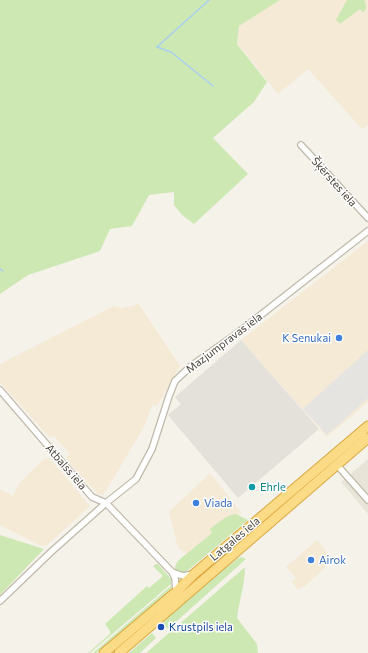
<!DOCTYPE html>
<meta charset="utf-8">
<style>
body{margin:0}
canvas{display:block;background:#f5f2ea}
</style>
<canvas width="368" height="653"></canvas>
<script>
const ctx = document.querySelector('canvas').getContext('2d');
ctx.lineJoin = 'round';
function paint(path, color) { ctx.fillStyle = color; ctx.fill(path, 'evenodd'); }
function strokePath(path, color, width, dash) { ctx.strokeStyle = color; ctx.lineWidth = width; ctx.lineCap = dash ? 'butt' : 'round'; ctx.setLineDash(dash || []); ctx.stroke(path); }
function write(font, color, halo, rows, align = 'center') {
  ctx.font = font + ' Commissioner,sans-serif'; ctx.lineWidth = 3; ctx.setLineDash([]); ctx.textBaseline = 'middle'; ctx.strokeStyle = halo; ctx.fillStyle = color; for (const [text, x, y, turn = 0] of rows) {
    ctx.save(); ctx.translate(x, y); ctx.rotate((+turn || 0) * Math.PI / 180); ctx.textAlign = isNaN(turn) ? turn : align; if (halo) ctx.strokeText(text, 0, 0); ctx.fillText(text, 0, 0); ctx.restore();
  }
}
paint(new Path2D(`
 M368 459V514L341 482Z`), '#e8e4d8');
paint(new Path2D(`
 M280 0H368V125L362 129 308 69 278 94 237 43 239 26Z
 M368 241V402L327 437 241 340Z
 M138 303 180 366 157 406 152 405 145 425 106 491 103 495 98 494 66 460 67 457 70 454 54 436 50 438 0 382V364L114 306 121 308 133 306Z
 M49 458 90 506 46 546H41L0 525V489L13 496 19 483 44 459Z
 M210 473 242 513 238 515H231L224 519 210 529 212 533 187 554 178 548 169 512Z
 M317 540 328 554 327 566 304 587 303 586 298 590 292 582 296 578 286 567Z`), '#f5ead6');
paint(new Path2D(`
 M241 340 319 429 238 498 168 415 181 404 175 397Z`), '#e4e1db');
paint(new Path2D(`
 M0 0H280L239 26 237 44 267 82 254 102 213 138 248 174 194 224 182 215 174 205V192L149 195 132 226 110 229 100 251 28 275 0 294Z
 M347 0H364C366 4 368 9 363 12L360 9 340 24 336 20Z
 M368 431V435L193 584 192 582Z
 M236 514 248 520 186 572 180 573 174 570 177 562 180 559 212 533 210 529C218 523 226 515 236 514Z
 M0 535 44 549 0 595Z
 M242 557 246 559 168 629 163 623 179 606 238 558Z
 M156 564H158L171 579V584L90 653H88L110 634V631L105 624 147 586 149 588 163 576 153 566Z
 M245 567C245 584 239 601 237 618L257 644 258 653H146Z
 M172 585 170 590 108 645 96 653H93Z
 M152 633 156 638 140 653H129Z`), '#cee8b4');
paint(new Path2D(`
 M368 350V398L327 435 303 409Z`), '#e6e4e1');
strokePath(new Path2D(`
 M209 0 157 47 171 52 213 86
 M0 269 3 271`), '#a8cfef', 1.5);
const minor = new Path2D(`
 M301 145 368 218
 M0 390 92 497 106 503 172 572 175 578 176 592
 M337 465 368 500
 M172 572 183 576 193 574
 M0 601 51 552 106 503 136 479 152 449 169 396 175 381 191 366 239 332 368 231`);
const trunk = new Path2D(`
 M104 653 176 592 194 574 368 426
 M119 653 368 438`);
strokePath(minor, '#c0baac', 8);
strokePath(trunk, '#dba73e', 11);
strokePath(minor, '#fff', 5.5);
strokePath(trunk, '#fcdb86', 9);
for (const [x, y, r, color] of [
 [339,338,4,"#3f7fe0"],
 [252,487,4,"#0f9aa8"],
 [196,503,4,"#3f7fe0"],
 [311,560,4,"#3f7fe0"],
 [161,627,4,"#1a4fb4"]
]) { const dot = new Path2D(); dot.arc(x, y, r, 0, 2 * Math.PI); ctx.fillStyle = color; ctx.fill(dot); strokePath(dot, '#fff', 1.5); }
write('11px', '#494338', '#fff', [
 ["Šķērstes iela",334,182,48],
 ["Mazjumpravas iela",224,343,-37],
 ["Atbalss iela",66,467,49],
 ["Latgales iela",235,539,-40]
]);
write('11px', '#366cbe', '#fff', [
 ["K Senukai",331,338,"right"],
 ["Viada",204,503],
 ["Airok",319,560]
], 'left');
write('11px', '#0d838f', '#fff', [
 ["Ehrle",260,487]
], 'left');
write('11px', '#164399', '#fff', [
 ["Krustpils iela",169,627]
], 'left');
</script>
